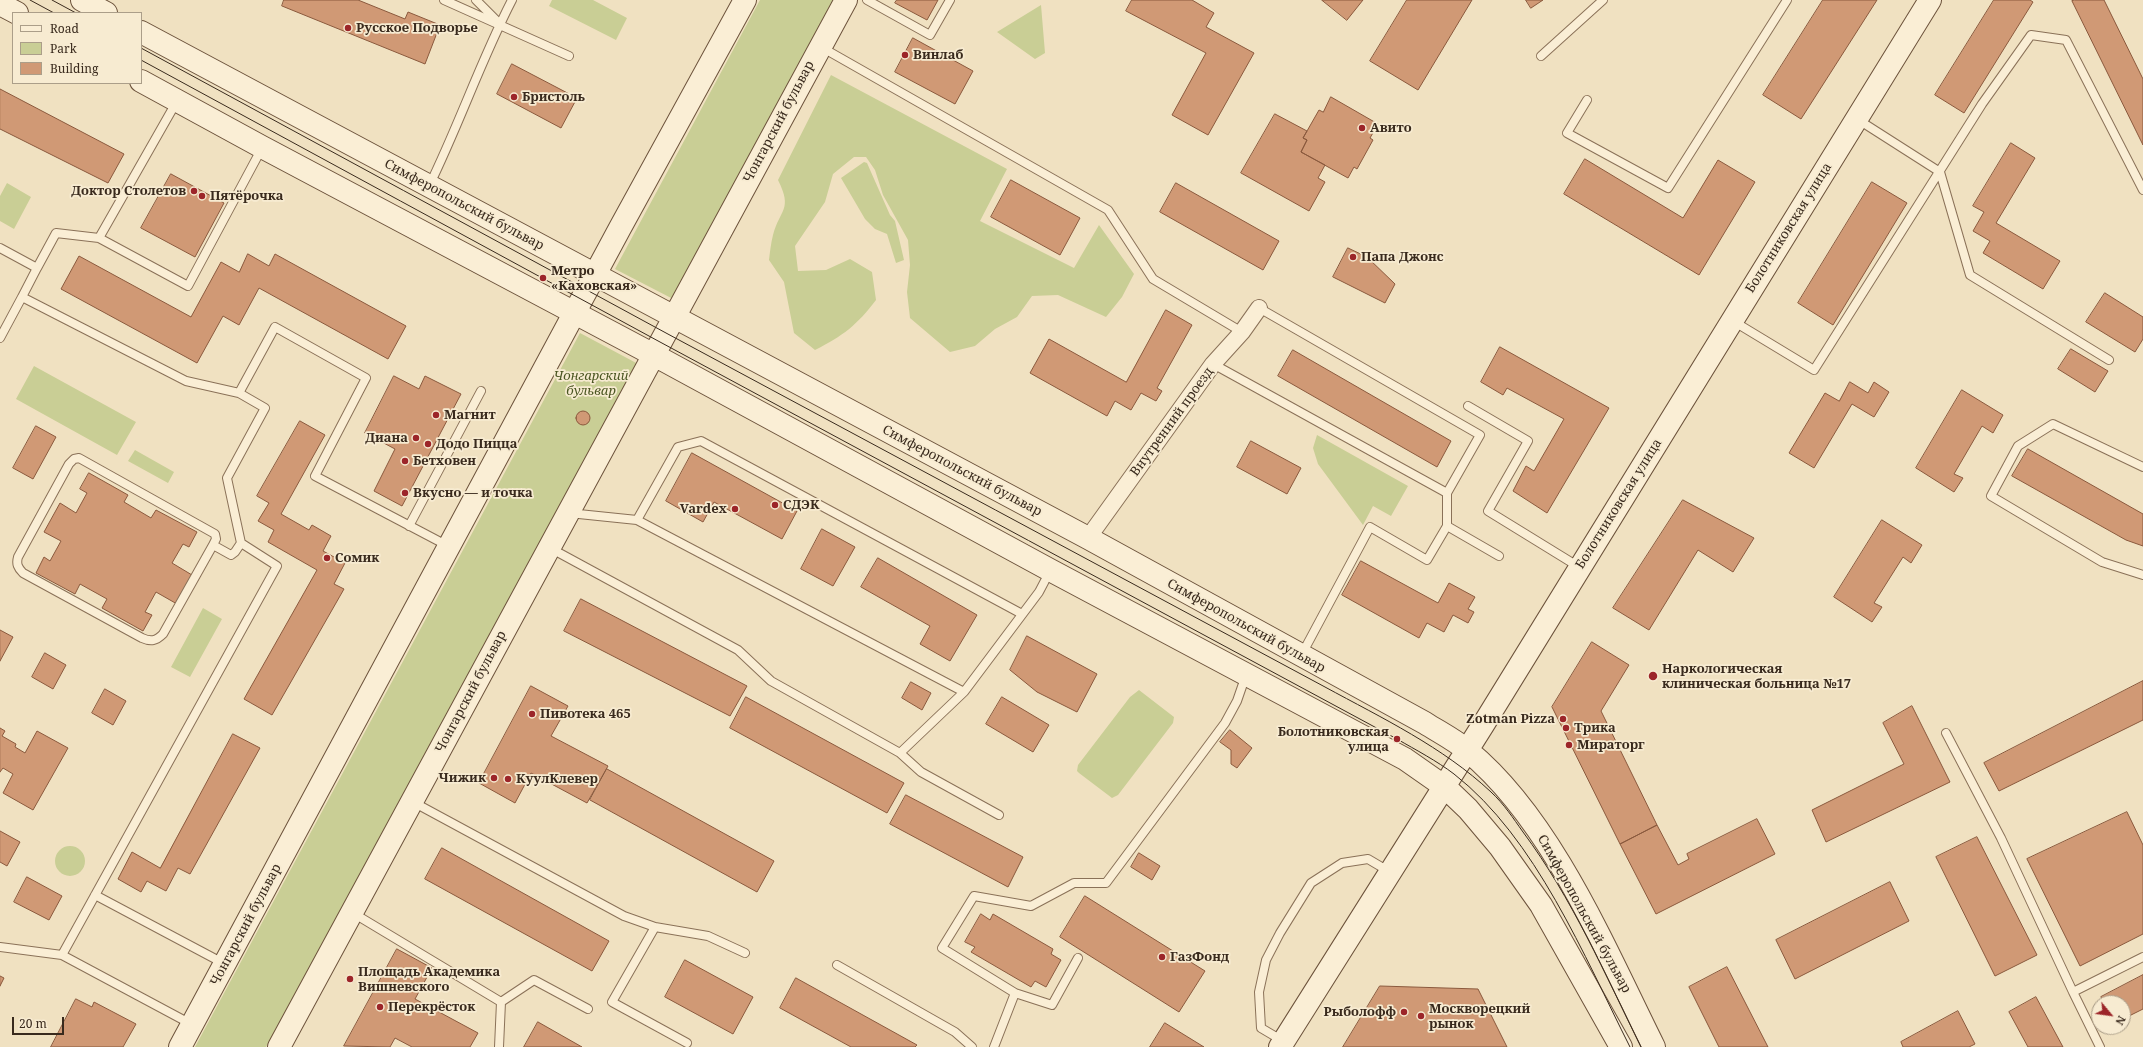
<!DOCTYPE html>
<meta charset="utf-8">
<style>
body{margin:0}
#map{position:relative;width:2143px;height:1047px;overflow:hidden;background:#f0e1c1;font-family:"Noto Serif",serif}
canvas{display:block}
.legend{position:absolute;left:12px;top:12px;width:130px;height:72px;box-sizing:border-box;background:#f7ebd1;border:1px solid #ab9e89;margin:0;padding:5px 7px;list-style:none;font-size:12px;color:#392a1d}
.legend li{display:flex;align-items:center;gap:8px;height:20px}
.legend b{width:20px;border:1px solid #ab9e89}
.north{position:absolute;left:2091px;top:995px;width:40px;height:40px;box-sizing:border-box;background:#f7ebd1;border:1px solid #ab9e89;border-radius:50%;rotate:119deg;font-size:11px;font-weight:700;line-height:16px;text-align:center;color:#392a1d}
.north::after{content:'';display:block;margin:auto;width:14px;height:18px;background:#9c2529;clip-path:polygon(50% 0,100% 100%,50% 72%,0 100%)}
.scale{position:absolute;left:12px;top:1017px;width:52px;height:18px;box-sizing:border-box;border:2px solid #392a1d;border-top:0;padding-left:5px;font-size:12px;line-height:14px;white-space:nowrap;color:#392a1d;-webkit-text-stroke:3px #f7ebd1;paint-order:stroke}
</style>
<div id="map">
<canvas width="2143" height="1047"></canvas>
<ul class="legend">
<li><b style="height:5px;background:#faeed5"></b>Road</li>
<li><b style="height:11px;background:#c9ce95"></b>Park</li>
<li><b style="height:11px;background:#d09975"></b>Building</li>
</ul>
<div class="north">N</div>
<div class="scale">20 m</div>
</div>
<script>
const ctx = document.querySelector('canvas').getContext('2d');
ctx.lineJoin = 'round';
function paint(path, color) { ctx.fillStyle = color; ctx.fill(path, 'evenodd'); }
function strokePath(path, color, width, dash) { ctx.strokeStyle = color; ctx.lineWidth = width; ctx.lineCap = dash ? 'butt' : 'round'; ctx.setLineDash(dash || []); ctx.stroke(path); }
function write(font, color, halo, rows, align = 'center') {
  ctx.font = font + ' "Noto Serif",serif'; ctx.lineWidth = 3.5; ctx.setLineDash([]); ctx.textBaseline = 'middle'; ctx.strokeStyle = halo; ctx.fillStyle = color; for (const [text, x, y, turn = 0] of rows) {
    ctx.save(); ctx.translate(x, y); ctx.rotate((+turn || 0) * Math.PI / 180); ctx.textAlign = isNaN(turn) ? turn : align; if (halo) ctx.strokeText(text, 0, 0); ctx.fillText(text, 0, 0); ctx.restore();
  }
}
paint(new Path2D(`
 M552 0H593L627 18 616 40 549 6Z
 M760 0H837L675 300 615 269Z
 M1041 5 1045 53 1035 59 997 32Z
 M831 75 1007 169 980 221 1074 268 1099 225 1134 274 1122 297 1106 317 1058 295 1032 296 1017 317 995 329 975 346 950 352 910 318 907 292 910 265 908 240 883 195 875 170 866 157H854L833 174 825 202 795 246 798 271 826 270 850 259 872 272 876 300C857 325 843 336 815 350L794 333 784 282 769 260C770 251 771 243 773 235 780 209 793 210 778 180Z
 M864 162 867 163 890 215 895 221 904 260 896 263 887 234 875 229 865 219 841 178Z
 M7 183 31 197 14 229 0 221V196Z
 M580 333 640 365 266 1047H195Z
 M34 366 136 422 117 455 16 399Z
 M1317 435 1408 486 1391 516 1373 506 1363 525 1318 464 1313 448Z
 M135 450 174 472 168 483 128 461Z
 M203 608 222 619 190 677 171 667Z
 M1139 690 1174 717 1173 723 1118 795 1112 798 1079 773 1077 771 1078 765 1130 697Z
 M55 861a15 15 0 1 1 30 0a15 15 0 1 1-30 0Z`), '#c9ce95');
const building = new Path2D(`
 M284 0H358L405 19 408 12 440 25 425 64 282 6Z
 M897 0H938L927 20 895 3Z
 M1132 0H1192L1214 13 1206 27 1254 53 1208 135 1172 115 1206 53 1126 11Z
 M1322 0H1363L1347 20Z
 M1407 0H1472L1418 90 1370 61Z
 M1526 0H1543L1531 8Z
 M1823 0H1877L1801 119 1763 95Z
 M1994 0H2030L2033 2 1964 113 1935 95Z
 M2075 0H2104L2143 79V145L2072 1Z
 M913 38 973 71 955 104 895 72Z
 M512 64 577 98 561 128 497 94Z
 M0 89 124 154 108 183 0 129Z
 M1331 97 1378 124 1370 138 1373 140 1357 169 1354 167 1348 178 1301 152 1307 140 1303 138 1319 110 1323 112Z
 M1275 114 1307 131 1303 138 1307 140 1301 152 1325 165 1318 178 1325 182 1309 211 1241 173Z
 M2011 143 2035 158 1996 223 2060 261 2043 289 1983 253 1990 241 1973 231 1984 212 1973 206Z
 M1585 159 1683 218 1718 160 1755 182 1699 275 1564 194Z
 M171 174 224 203 195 257 141 228Z
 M1011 180 1080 218 1060 255 991 217Z
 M1872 182 1907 203 1833 325 1798 303Z
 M1176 183 1279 241 1263 270 1160 212Z
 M1348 248 1367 257 1395 284 1385 303 1333 277Z
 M248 254 269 266 275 254 406 326 388 359 259 288 239 325 223 316 197 363 61 289 79 256 191 317 221 262 239 272Z
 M2105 293 2143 317V339L2135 352 2086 322Z
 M1166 310 1192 325 1157 388 1162 391 1156 401 1141 393 1131 410 1115 401 1107 416 1030 373 1049 339 1126 382Z
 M1500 347 1609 408 1547 513 1513 491 1526 466 1534 471 1564 419 1507 388 1503 395 1481 382Z
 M2071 349 2108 371 2095 392 2058 369Z
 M1293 350 1451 441 1437 467 1278 376Z
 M394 376 419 389 425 376 461 394 402 506 374 491 395 449 365 433Z
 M1850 382 1868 393 1874 382 1889 392 1874 417 1852 404 1814 468 1789 453 1825 393 1839 401Z
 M1962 390 2003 415 1993 433 1982 426 1954 474 1963 478 1954 492 1916 468Z
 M576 418a7 7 0 1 1 14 0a7 7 0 1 1-14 0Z
 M300 421 325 435 281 514 309 530 312 525 331 536 323 551 345 563 334 584 344 589 272 715 244 699 317 570 268 542 274 530 258 521 269 503 257 496Z
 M36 426 56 437 33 479 13 468Z
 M1251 441 1301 468 1287 494 1237 467Z
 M2028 449 2143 514V546L2126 540 2012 476Z
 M692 453 797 511 782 539 714 502 703 522 666 501Z
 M89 473 128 495 124 502 151 518 156 510 197 532 189 547 183 544 172 563 192 575 177 604 156 592 145 612 152 615 143 631 102 608 107 599 80 584 75 594 36 573 44 557 50 561 61 541 44 532 60 503 76 513 87 493 80 489Z
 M1683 500 1754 538 1733 572 1698 550 1649 630 1613 608Z
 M1882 520 1922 545 1911 563 1903 557 1874 603 1882 607 1872 622 1834 597Z
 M822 529 855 547 833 586 801 569Z
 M878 558 977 615 950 661 920 644 930 626 861 587Z
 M1361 561 1438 603 1449 583 1475 597 1468 609 1474 612 1468 623 1453 615 1444 632 1427 623 1419 638 1342 595Z
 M581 599 747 686 730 716 564 631Z
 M0 630 13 637 0 661Z
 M1027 636 1097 674 1077 712 1037 692 1010 670Z
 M1592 642 1629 665 1601 711 1657 825 1620 844 1552 707Z
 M45 653 66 665 53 689 32 677Z
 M2143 681V720L1999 791 1984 763Z
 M911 682 931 693 922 710 902 698Z
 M531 686 568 706 551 736 608 766 587 803 531 773 515 803 479 783Z
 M105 689 126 701 113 725 92 713Z
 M746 697 904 783 887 813 730 728Z
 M1002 697 1049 725 1033 752 986 724Z
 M1912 706 1950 782 1826 842 1812 810 1904 764 1883 723Z
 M0 728 5 731 2 736 16 744 15 747 25 753 37 731 68 748 33 810 3 793 13 774 3 768 0 772Z
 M1230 730 1252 748 1237 768 1231 764V750L1220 742Z
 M233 734 260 748 190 874 178 868 166 891 147 881 141 892 118 879 132 852 160 868Z
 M607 769 774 861 757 892 590 800Z
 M906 795 1023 857 1008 887 890 824Z
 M2127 812 2143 845V934L2080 966 2027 859Z
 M1757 819 1775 854 1656 914 1620 844 1657 825 1678 865 1689 859 1687 854Z
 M0 831 20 842 7 866 0 862Z
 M1977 837 2037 955 1995 976 1936 857Z
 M442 848 609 941 592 971 425 879Z
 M1139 853 1160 866 1152 880 1131 867Z
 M27 877 62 896 49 920 14 902Z
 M1890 882 1909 921 1795 979 1776 940Z
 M1085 896 1205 971 1179 1012 1060 937Z
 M981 914 990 920 993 914 1053 949 1051 954 1061 960 1046 987 1035 981 1031 987 971 952 975 947 965 942Z
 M397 949 432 968 415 999 478 1033 470 1047H412L395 1038 390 1047 344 1046Z
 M685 960 753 997 733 1034 665 997Z
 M1727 967 1768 1047H1719L1689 987Z
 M2143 975V1009L2123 1019V1003H2104L2101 997Z
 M0 976 4 978 0 986Z
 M796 978 917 1045 915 1047H851L780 1008Z
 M1380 986 1478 989 1507 1047H1343Z
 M2036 997 2063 1047H2028L2009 1012Z
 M76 999 92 1007 94 1002 136 1024 123 1047H51Z
 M1958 1011 1975 1044 1969 1047H1903L1901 1042Z
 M538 1022 582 1047H524Z
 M1165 1023 1204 1047H1150Z`);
paint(building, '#d09975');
strokePath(building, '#8a593d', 1);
const lane = new Path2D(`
 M444 0 569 56
 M476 0 496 20
 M867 0 930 35 950 0
 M821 47 1108 210 1153 279 1242 332
 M1541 56 1603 0
 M1587 100 1567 133 1668 188 1787 0
 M1857 119 1940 172 1970 275 2109 360
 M429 186C459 125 481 60 512 0
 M99 238 177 101
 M0 248 37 268 22 297 186 381 239 393 265 408 227 478 241 543 277 566 62 955
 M37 268 56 233 99 238 188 286 262 148
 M1733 321 1814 370 1982 104 2031 35 2066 40 2143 190
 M0 338 22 297
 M1213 364 1447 493 1480 435 1259 308
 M239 393 275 327 366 378 315 476 448 546
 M1468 406 1528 441 1488 511 1579 567
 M79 458 215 534 216 539 213 545 163 634C156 641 151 642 142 638L23 573C18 568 16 564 18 557L69 464 74 459Z
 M2143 467 2053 424 2018 446 1991 496 2102 562 2143 575
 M569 513 637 520 964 692 1039 592 1050 571
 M637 520 678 447 701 441 1022 614
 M409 526 481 391
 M1447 526V493
 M213 545 231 555 235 552 241 543
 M550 548 738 650 771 681 900 753 921 772 999 815
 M1302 654 1370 527 1427 560 1447 526 1499 556
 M1946 733 2001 838 2073 992
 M900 753 964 692
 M413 802 624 916 655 927 708 936 745 953
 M95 895 223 963
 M353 913 501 1002 534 980 588 1009
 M655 927 612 1002 687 1043
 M0 947 62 955 191 1024
 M837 965 955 1032 972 1047
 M1015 993 1052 1005 1078 958
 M1283 1041 1261 1028 1259 992 1266 960 1280 933 1311 883 1342 863 1368 859 1390 872
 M499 1047 501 1002
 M994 1047 1015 993 942 948 974 896 1031 906 1074 883H1106L1225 723 1237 701 1246 675
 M2100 1047 2073 992 2143 957`);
const street = new Path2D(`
 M1088 538 1213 364 1242 332 1259 308`);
const secondary = new Path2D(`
 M82 0 106 13
 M0 4 17 13
 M141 32 1088 538 1425 723C1439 732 1455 740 1468 751 1552 820 1606 951 1654 1047
 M141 81 262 147 654 355 1050 570 1405 759 1445 787 1468 809 1500 847 1541 905 1621 1047
 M180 1047 620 228 745 0
 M279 1047 846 0
 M1280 1047 1483 725 1930 0`);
strokePath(lane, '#8a7158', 10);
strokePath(street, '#8a7158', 18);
strokePath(secondary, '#6c523b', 24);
strokePath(lane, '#faeed5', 8);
strokePath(street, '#faeed5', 16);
strokePath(secondary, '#faeed5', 22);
strokePath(new Path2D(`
 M30 0 54 13
 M52 0 76 13
 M141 48 666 333 1325 687C1382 718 1443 747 1491 792 1504 804 1513 818 1523 832 1572 898 1605 974 1641 1047
 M141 60 660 342 1397 739C1416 750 1437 761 1454 774 1536 838 1584 956 1630 1047`), '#392a1d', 1);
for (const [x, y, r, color] of [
 [348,28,4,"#9c2529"],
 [905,55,4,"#9c2529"],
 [514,97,4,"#9c2529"],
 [1362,128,4,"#9c2529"],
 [194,191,4,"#9c2529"],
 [202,196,4,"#9c2529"],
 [1353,257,4,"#9c2529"],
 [543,278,4,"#9c2529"],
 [436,415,4,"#9c2529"],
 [416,438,4,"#9c2529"],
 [428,444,4,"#9c2529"],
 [405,461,4,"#9c2529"],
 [405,493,4,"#9c2529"],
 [775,505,4,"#9c2529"],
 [735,509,4,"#9c2529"],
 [327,558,4,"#9c2529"],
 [1653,676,5,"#9c2529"],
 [532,714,4,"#9c2529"],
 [1563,719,4,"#9c2529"],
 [1566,728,4,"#9c2529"],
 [1397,739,4,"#9c2529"],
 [1569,745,4,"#9c2529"],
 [494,778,4,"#9c2529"],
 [508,779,4,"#9c2529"],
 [1162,957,4,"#9c2529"],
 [350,979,4,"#9c2529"],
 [380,1007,4,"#9c2529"],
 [1404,1012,4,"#9c2529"],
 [1421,1016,4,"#9c2529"]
]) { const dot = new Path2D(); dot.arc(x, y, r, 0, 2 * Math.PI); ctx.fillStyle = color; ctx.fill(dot); strokePath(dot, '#f7ebd1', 1.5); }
write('bold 13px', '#392a1d', '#f7ebd1', [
 ["Русское Подворье",356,28],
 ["Винлаб",913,55],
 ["Бристоль",522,97],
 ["Авито",1370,128],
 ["Доктор Столетов",186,191,"right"],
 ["Пятёрочка",210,196],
 ["Папа Джонс",1361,257],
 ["Метро",551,271],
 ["«Каховская»",551,286],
 ["Магнит",444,415],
 ["Диана",408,438,"right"],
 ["Додо Пицца",436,444],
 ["Бетховен",413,461],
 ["Вкусно — и точка",413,493],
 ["СДЭК",783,505],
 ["Vardex",727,509,"right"],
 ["Сомик",335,558],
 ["Наркологическая",1662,669],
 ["клиническая больница №17",1662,684],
 ["Пивотека 465",540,714],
 ["Zotman Pizza",1555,719,"right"],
 ["Трика",1574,728],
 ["Болотниковская",1389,732,"right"],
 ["улица",1389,747,"right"],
 ["Мираторг",1577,745],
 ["Чижик",486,778,"right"],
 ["КуулКлевер",516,779],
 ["ГазФонд",1170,957],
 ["Площадь Академика",358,972],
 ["Вишневского",358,987],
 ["Перекрёсток",388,1007],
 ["Москворецкий",1429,1009],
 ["рынок",1429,1024],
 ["Рыболофф",1396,1012,"right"]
], 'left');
write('13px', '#392a1d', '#f7ebd1', [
 ["Чонгарский бульвар",779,122,-62],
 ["Симферопольский бульвар",464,205,28],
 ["Болотниковская улица",1789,228,-58],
 ["Внутренний проезд",1172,422,-54],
 ["Симферопольский бульвар",962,471,28],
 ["Болотниковская улица",1619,504,-58],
 ["Симферопольский бульвар",1246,626,29],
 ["Чонгарский бульвар",471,692,-62],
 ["Симферопольский бульвар",1584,914,61],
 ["Чонгарский бульвар",246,925,-62]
]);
write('italic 13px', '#4b5622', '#f7ebd1', [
 ["Чонгарский",591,376],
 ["бульвар",591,391]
]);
</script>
